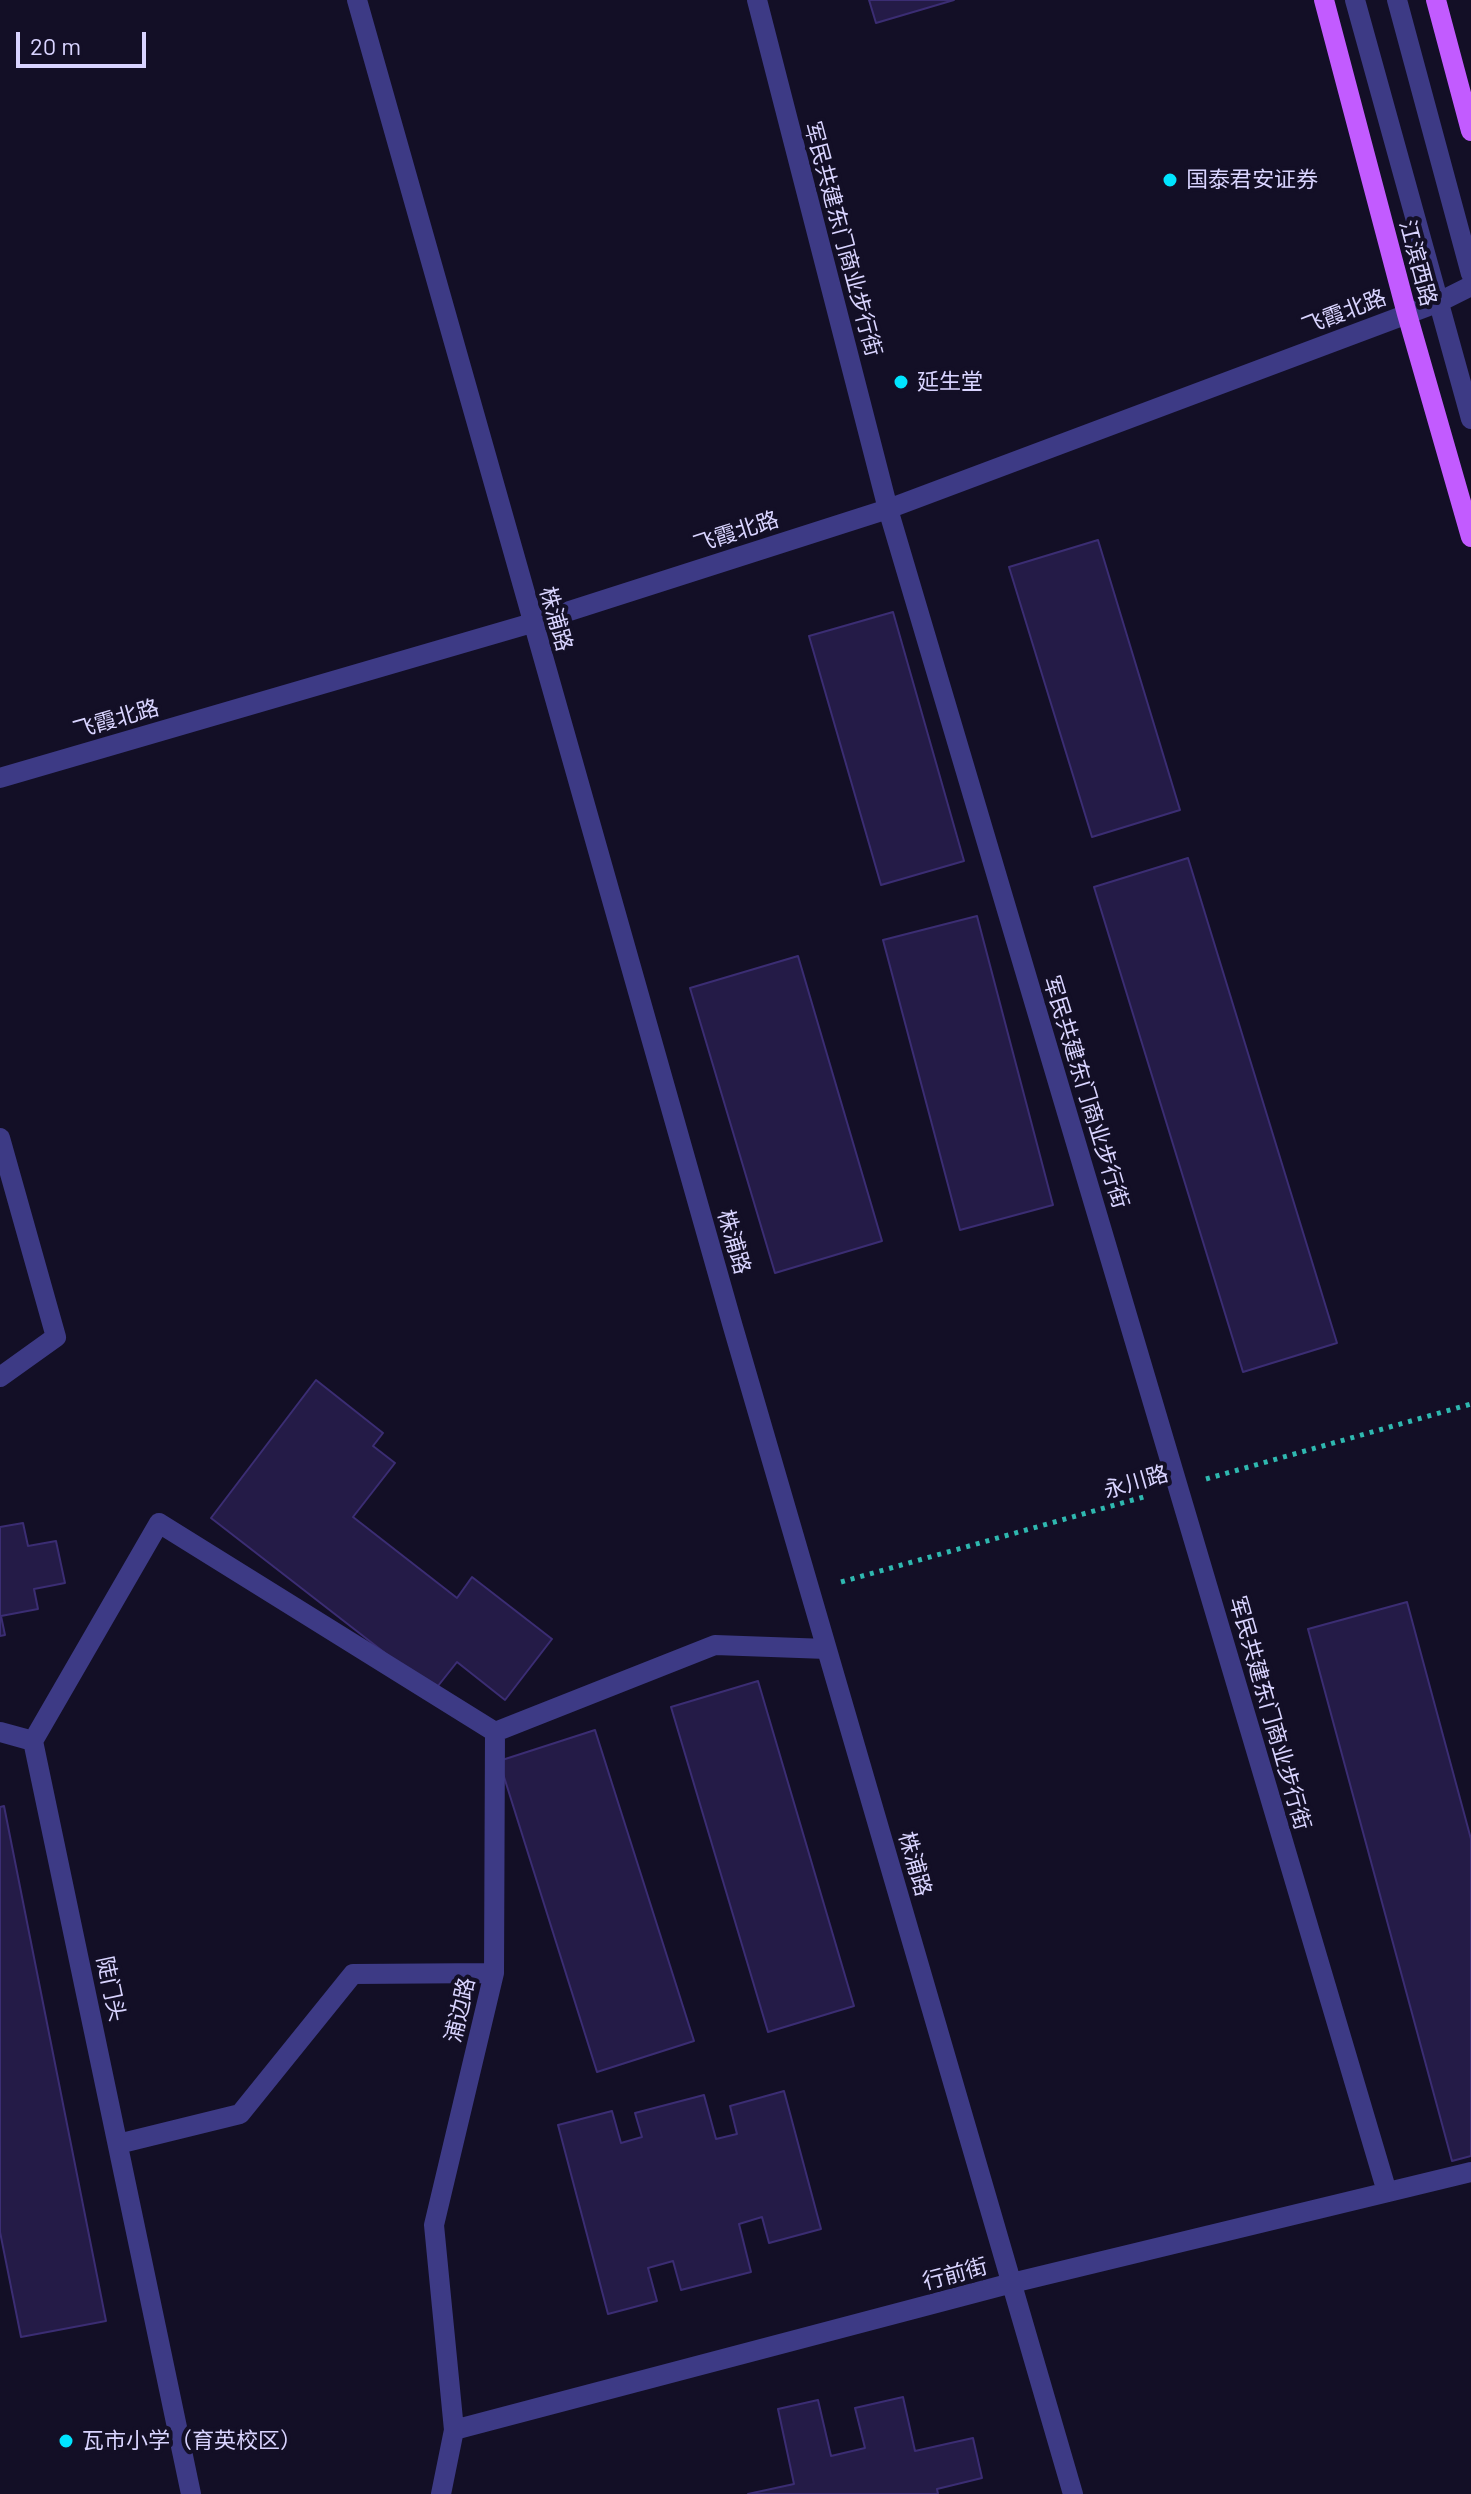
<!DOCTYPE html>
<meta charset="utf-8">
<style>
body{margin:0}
#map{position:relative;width:1471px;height:2494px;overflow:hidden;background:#130f26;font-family:Barlow,sans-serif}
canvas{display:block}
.scale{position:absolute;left:16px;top:32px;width:130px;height:36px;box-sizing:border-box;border:4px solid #d9d4ff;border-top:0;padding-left:10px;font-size:24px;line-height:28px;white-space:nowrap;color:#d9d4ff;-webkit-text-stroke:6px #130f26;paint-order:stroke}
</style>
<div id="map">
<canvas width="1471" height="2494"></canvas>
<div class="scale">20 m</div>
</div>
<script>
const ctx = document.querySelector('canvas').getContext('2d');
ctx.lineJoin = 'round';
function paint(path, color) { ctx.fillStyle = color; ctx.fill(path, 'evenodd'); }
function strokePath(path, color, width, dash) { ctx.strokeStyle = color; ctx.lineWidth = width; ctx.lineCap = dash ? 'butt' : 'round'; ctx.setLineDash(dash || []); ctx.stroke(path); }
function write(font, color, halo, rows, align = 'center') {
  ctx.font = font + ' Barlow,"Noto Sans SC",sans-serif'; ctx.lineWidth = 8; ctx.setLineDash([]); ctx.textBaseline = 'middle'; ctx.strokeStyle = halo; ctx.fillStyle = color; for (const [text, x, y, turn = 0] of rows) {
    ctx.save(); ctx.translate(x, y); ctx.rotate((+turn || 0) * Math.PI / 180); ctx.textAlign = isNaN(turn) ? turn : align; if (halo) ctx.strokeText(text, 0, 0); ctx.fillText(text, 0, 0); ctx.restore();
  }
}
const building = new Path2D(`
 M869 0H954L876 23Z
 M1098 540 1180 810 1092 837 1009 567Z
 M893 612 964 861 881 885 809 636Z
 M1188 858 1337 1343 1243 1372 1094 887Z
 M977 916 1053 1205 960 1230 883 940Z
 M798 956 882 1241 775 1273 690 988Z
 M316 1380 383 1433 373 1446 395 1463 353 1517 457 1598 472 1577 552 1639 505 1700 457 1662 434 1691 211 1518Z
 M23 1523 28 1546 56 1541 65 1583 34 1589 38 1609 1 1616 5 1635 0 1636V1527Z
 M1407 1602 1471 1839V2156L1452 2161 1308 1629Z
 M758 1681 854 2006 768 2032 671 1707Z
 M595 1730 694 2041 597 2072 499 1761Z
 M4 1806 106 2321 21 2337 0 2232V1807Z
 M784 2091 821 2229 769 2243 762 2217 739 2224 751 2272 681 2290 673 2261 648 2268 657 2301 608 2314 558 2125 612 2111 621 2143 642 2137 635 2113 704 2095 716 2139 737 2134 730 2106Z
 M903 2397 915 2451 973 2438 982 2478 937 2489 938 2494H748L794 2484 778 2409 818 2400 831 2456 865 2448 855 2408Z`);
paint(building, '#241b47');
strokePath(building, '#3b2d73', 2);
strokePath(new Path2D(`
 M1206 1479 1471 1404
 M841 1582 1147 1496`), '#2fb8b0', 5, [4, 6]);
strokePath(new Path2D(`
 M357 0 733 1327 1073 2494
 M757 0 888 509 1387 2192
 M1355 0 1471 419
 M1397 0 1471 274
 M0 778 532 623 888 509 1437 303 1471 286
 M0 1138 56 1337 0 1377
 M0 1732 33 1741
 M495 1732 715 1645 827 1649
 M118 2144 240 2114 353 1974 494 1973 434 2225 454 2430 441 2494
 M454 2430 1012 2283 1471 2172
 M191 2494 33 1741 159 1523 495 1732 494 1973`), '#3d3a85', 20);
strokePath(new Path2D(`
 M1324 0 1407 314 1471 537
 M1436 0 1471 131`), '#c25bff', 20);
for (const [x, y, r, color] of [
 [1170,180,8,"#00e5ff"],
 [901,382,8,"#00e5ff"],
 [66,2441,8,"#00e5ff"]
]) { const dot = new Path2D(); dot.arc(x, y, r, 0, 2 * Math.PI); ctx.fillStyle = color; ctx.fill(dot); strokePath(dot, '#130f26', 3); }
write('22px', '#d9d4ff', '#130f26', [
 ["国泰君安证券",1186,180],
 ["延生堂",917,382],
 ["瓦市小学（育英校区）",82,2441]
], 'left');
write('22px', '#d9d4ff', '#130f26', [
 ["军民共建东门商业步行街",843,239,75],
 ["江滨西路",1418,263,75],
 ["飞霞北路",1344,312,-21],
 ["飞霞北路",736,532,-18],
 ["株浦路",556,619,74],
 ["飞霞北路",116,719,-16],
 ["军民共建东门商业步行街",1086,1092,73],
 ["株浦路",734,1242,74],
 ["永川路",1136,1482,-16],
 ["军民共建东门商业步行街",1270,1713,74],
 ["株浦路",915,1864,74],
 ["陡门头",111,1989,78],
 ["浦边路",460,2010,-77],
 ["行前街",955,2274,-15]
]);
</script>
